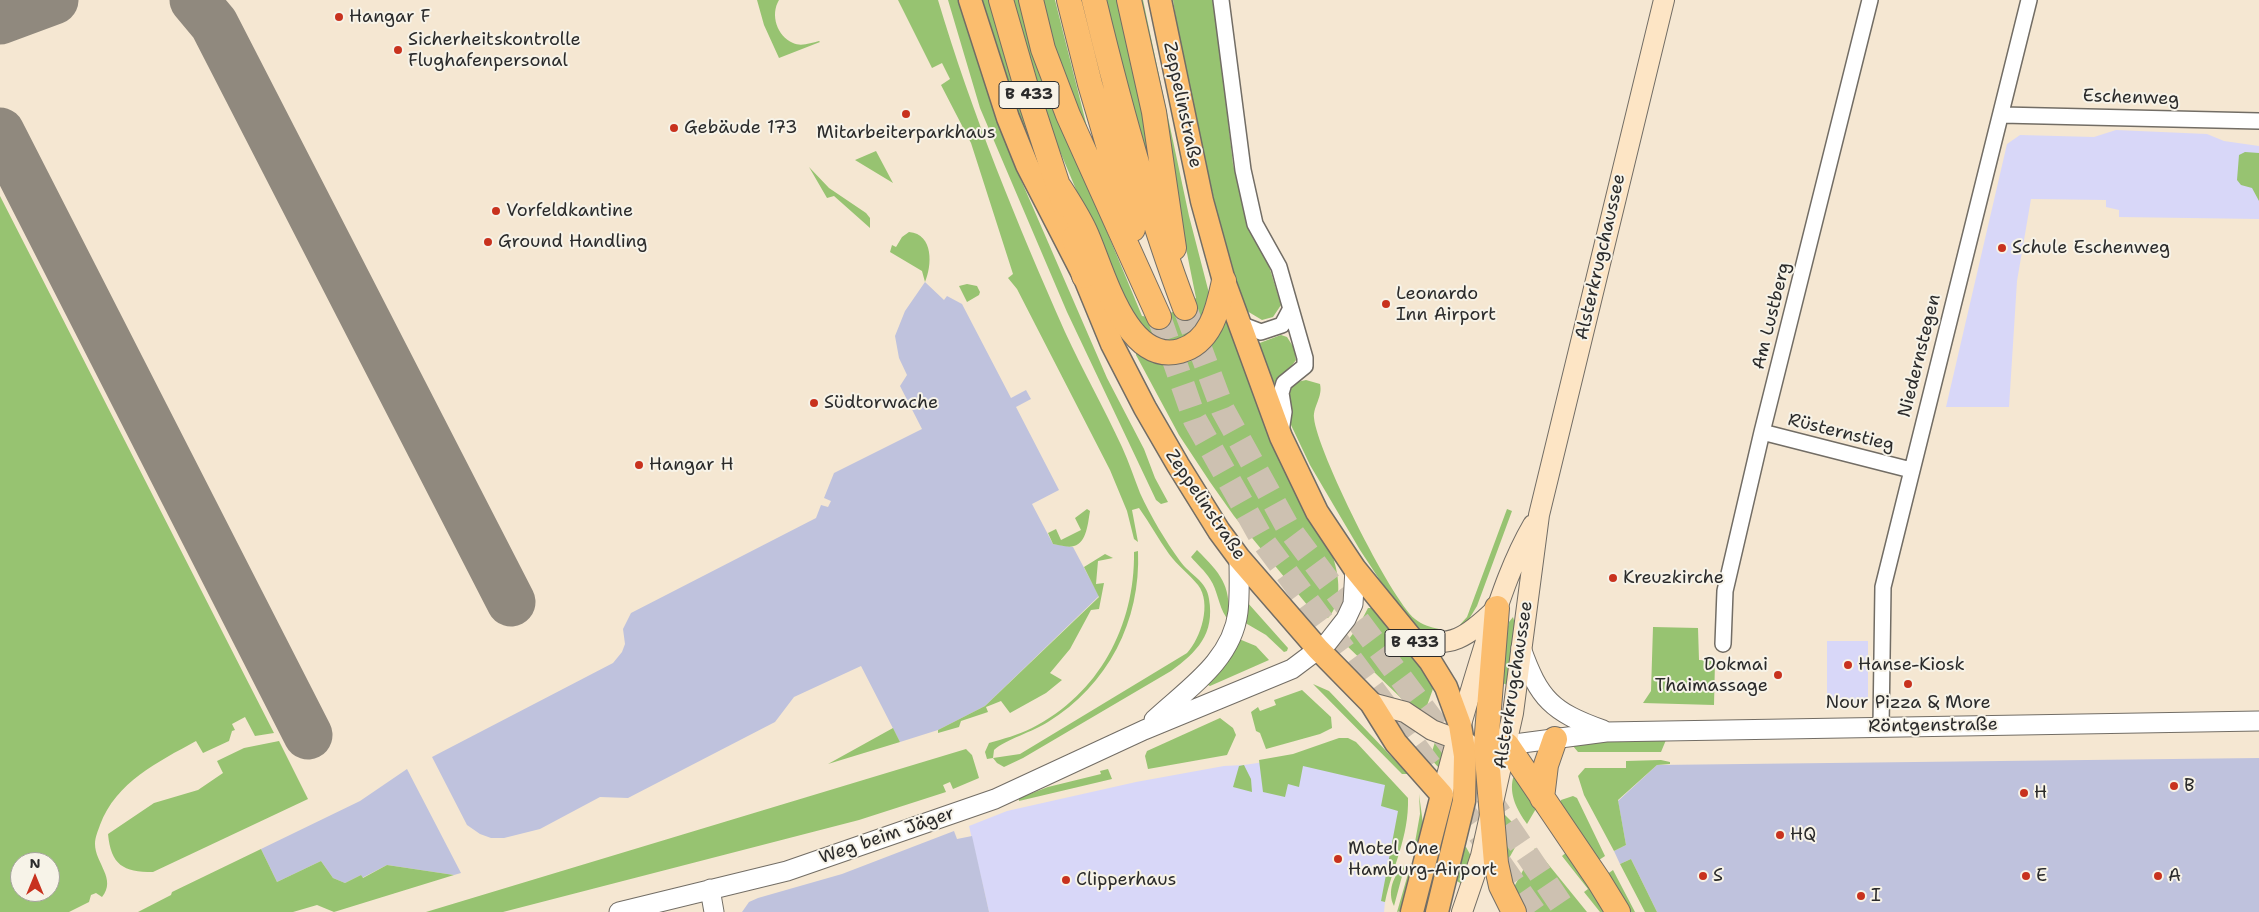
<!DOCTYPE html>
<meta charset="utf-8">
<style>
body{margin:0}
#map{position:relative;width:2259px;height:912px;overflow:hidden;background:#f5e7d2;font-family:"Shantell Sans",sans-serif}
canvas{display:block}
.north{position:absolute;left:10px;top:852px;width:50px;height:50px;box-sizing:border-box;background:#f7f3e8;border:1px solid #a5a39c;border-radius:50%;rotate:0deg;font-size:14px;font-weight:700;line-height:20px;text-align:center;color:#2b2b2b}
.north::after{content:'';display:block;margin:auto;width:18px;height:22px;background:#c8321e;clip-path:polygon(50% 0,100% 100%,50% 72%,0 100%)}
</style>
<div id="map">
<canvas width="2259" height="912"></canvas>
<div class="north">N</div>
</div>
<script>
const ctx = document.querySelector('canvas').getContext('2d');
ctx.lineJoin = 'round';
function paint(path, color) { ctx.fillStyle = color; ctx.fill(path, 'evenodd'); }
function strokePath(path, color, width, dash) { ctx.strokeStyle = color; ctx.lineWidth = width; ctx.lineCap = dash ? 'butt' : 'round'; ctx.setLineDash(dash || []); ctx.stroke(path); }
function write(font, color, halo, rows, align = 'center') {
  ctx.font = font + ' "Shantell Sans",sans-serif'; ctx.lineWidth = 4; ctx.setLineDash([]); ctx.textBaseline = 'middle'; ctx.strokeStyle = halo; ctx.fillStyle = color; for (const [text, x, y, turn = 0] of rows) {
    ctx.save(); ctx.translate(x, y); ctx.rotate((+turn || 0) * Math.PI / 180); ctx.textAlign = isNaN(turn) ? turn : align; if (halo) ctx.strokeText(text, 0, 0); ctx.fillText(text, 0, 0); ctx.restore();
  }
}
paint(new Path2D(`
 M2116 130 2207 134 2224 141 2259 146V219L2119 217V210L2106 207V200L2031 199 2017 281 2009 407H1946L2007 144 2020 135 2094 137Z
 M1827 641H1868V703H1827Z
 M1298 757 1390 780 1405 811 1382 901 1385 902 1384 912H989L969 826 1007 811 1136 782 1224 766 1244 765Z`), '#d8d7f8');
paint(new Path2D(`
 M925 282 944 300 947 296 962 304 1011 398 1026 390 1031 399 1016 407 1059 490 1032 504 1053 544 1073 547 1099 596 985 706 938 730 900 742 861 666 794 697 775 722 628 798 600 797 540 829 504 838H491L480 834 467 825 432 757 613 663 622 652 625 644 623 629 631 613 816 518 821 505 828 507 831 501 824 498 834 473 922 429 900 386 907 375 899 358 895 336 905 311Z
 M2259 758V912H1657L1631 859 1620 864 1614 851 1626 845 1618 801 1657 765Z
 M407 769 461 873 454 875 387 865 362 878 361 875 345 883 333 878 321 861 277 882 261 849 360 801Z
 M954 831 957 839 972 836 989 912H742L749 902 758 898 842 874Z`), '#bfc2dd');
paint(new Path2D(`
 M757 0H779C770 15 777 36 793 43 801 47 811 43 819 41L820 42 779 58 764 25Z
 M898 0H938C972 114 1017 223 1065 332 1083 371 1104 408 1122 447 1129 462 1134 478 1140 493 1151 517 1165 540 1180 561 1190 575 1207 581 1209 599 1215 634 1197 652 1171 671L1023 758 1004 767 997 763 993 758 987 759 985 752 989 743C1003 739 1018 735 1032 728 1099 694 1135 626 1134 552L1138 551C1141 621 1108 685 1048 722 1033 732 1006 739 994 750L993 758 1020 754 1187 653C1201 638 1212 603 1198 585 1189 574 1177 565 1169 554 1158 539 1150 523 1139 508L1132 510 1138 542 1134 539 1127 511 1110 470 1017 289 1008 278 1013 274 971 143 941 85 950 79 942 63 932 68Z
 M948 0H959L989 96 1018 173 1107 378 1144 449 1155 478 1168 502 1161 504 1156 500 1067 312 980 108Z
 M978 0H989L1044 174 1040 176Z
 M1011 0H1024L1085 179 1142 316C1164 320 1178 310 1196 298L1136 0H1143L1189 216 1210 297 1201 326 1180 341H1163L1133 325 1059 149 1036 88Z
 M1039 0H1055L1087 127 1082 124 1060 69Z
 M1103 0H1119L1156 170 1153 177Z
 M1173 0H1214L1233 164 1248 228 1269 266 1281 305 1273 317 1262 320 1247 311 1240 300 1223 240 1183 61Z
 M876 151 893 183 855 160Z
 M2245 152 2259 153V201L2252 188 2241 185 2237 180 2239 155Z
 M809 167 829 188 866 213 870 218V228L834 196 827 198Z
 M0 196 274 733 255 736 245 717 232 724 235 730 232 731 229 741 203 753 196 741C158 762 116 782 100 825 98 831 95 837 95 844 95 863 117 879 102 897L96 893 91 895 89 902 69 912H0ZM20 862H50V892H20Z
 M909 232C934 234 932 266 925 282L922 271 890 252 892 245 896 247 902 237Z
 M967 284 977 286 980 292 979 295 967 302 959 286Z
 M1225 317 1275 451 1292 486 1333 557C1339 576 1343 602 1328 618L1318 617 1313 612 1234 516 1210 482 1179 435 1136 355V352L1160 359 1168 368 1201 358 1203 347Z
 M1281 335 1287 337 1294 348 1296 360C1289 371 1279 376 1271 387L1257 344Z
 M1306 380 1320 384C1323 397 1313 406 1314 418 1317 451 1390 598 1415 619 1422 625 1430 627 1439 629L1441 635 1418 629 1397 606 1360 550 1310 465 1291 425 1286 399 1289 390 1297 382Z
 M1087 509 1090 511C1088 522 1087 543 1074 546 1068 548 1059 545 1053 544L1048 533 1056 529 1061 540 1081 530 1075 518Z
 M1507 509 1512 511 1477 606 1466 624 1457 628 1467 617Z
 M1197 550C1221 574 1230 584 1229 618L1226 617C1218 605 1218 591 1210 579 1205 571 1197 564 1191 557Z
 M1105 554 1113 558 1098 561 1096 584 1104 583 1099 609 1091 610 1070 649 1050 673 1062 680 1046 693 1010 713 1001 701 986 707 988 712 961 721 959 727 938 733V730L985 706 1099 597 1084 567Z
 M1247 602 1288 648 1287 651 1284 652 1266 635 1242 621Z
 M1368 608H1374L1406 645 1434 686 1424 714 1401 698 1345 644 1358 627Z
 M1513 617 1515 624 1507 685 1496 680 1509 622Z
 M1653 627 1698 628 1699 660 1715 661 1714 705 1643 703 1651 691Z
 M1239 639 1256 646 1269 660 1210 686 1208 685V681Z
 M1313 684 1329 691 1408 774H1402Z
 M1302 690 1331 717 1332 728 1320 734 1266 749 1260 733 1256 731 1251 712 1258 707 1260 711 1276 705 1274 700Z
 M1220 718 1233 728 1236 735 1227 755 1148 769 1145 756 1147 751Z
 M893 728 900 742 828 764Z
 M1339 738H1348L1356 742 1408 798C1409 837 1393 865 1385 902L1381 901 1398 811 1381 806 1385 785 1303 766 1299 787 1288 784 1285 797 1263 792 1259 760 1293 754Z
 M1666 740 1661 752H1578L1573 746 1599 742Z
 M279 741 308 799 153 872C123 872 111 865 108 834L154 803 198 790 223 773 217 761 244 748Z
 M1435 742 1445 749 1439 768 1430 758Z
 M966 749 972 755 979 778 953 789 950 782 943 785 946 792 859 820 503 912H426Z
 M1661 760 1670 762V764L1657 765 1618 800 1626 845 1614 851 1584 795 1578 776 1585 768H1626V761Z
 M1244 765 1251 779 1252 792 1233 787 1239 766Z
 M1108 769 1112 779 1019 801V798L1048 787 1101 774 1100 771Z
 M1516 776 1537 807 1527 824C1517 810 1509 795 1513 778Z
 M1419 794 1423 824 1418 853 1414 848 1420 814Z
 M1573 796 1577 798 1605 856 1596 862 1558 807 1561 800Z
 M1505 815 1523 833 1507 862 1503 818Z
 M1466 847 1471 856 1462 884 1455 880 1464 848Z
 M1535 848 1587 912H1522L1514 887Z
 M261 849 277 882 321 861 333 878 345 883 361 875 363 878 387 865 454 875 334 912 317 905 293 912H138L171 895 172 892Z
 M1568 851 1608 912H1600L1584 892 1588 889 1562 856Z
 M1631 859 1657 912H1645L1620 864Z
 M1405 865 1394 906C1387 892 1393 875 1405 865Z
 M1410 867 1415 868 1404 910 1397 912Z
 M1613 870 1635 912H1628L1606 875Z`), '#97c371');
strokePath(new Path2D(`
 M194 0 214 24 511 602
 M0 20 54 0
 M0 132 308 735`), '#90897e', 49);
strokePath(new Path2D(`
 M1185 308 1223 410 1287 526 1474 776 1566 912
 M1159 317 1195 420 1263 541 1464 812 1534 912`), '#cdc1b1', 24, [24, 12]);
const minor = new Path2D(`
 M1221 0 1243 170 1255 224 1279 267 1305 358V366L1284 383 1281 393 1284 412 1281 432
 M2002 115 2259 121
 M1240 324 1261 332 1282 325 1290 310
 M1762 432 1911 470
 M1723 644 1725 591 1762 432 1870 0
 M1881 726 1883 587 2029 0`);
const tertiary = new Path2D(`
 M1521 648C1539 699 1552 712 1603 730
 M1154 720C1187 689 1232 661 1238 612 1240 595 1239 576 1239 558
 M1507 745 1606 732 2259 721
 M710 889 714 912
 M619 912 787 871 995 799 1144 730 1292 669 1328 642 1346 619 1353 604 1355 569`);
const secondary = new Path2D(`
 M1412 638C1451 650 1468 636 1495 610
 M1371 703 1405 712 1432 730 1467 743
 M1442 795C1455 743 1470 692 1486 641 1499 602 1512 561 1533 525
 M1462 912 1481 856 1513 713 1539 515 1664 0`);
const primary = new Path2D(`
 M970 0 1008 118 1027 165 1084 276 1112 344 1145 408 1178 465 1219 531 1239 558 1318 649 1371 703 1396 743 1442 795 1412 912
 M1160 0 1202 201 1224 281 1281 437 1317 512 1355 569 1430 661 1446 687 1460 725 1465 756 1464 801 1437 912`);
const trunk = new Path2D(`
 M1001 0 1029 97 1064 204
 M1031 0 1043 49 1068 115 1159 317
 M1069 0 1090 84 1133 229
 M1094 0C1119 104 1147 208 1185 308
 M1129 0 1154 112 1174 248
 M1060 188C1069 202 1078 216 1085 231 1102 267 1125 366 1180 351 1212 342 1218 308 1224 281
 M1074 238 1084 276
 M1497 608 1486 746 1496 863 1501 886 1514 912
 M1507 745 1599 881 1618 912
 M1542 798 1546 765 1555 739`);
strokePath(minor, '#726d65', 18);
strokePath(tertiary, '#726d65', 21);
strokePath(secondary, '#726d65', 22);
strokePath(primary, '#726d65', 25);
strokePath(trunk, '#726d65', 26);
strokePath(minor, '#fff', 15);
strokePath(tertiary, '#fff', 19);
strokePath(secondary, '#fde5c5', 20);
strokePath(primary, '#fbbd6e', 22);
strokePath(trunk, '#fbbd6e', 24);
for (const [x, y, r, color] of [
 [339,17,5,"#c8321e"],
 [398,50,5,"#c8321e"],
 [906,114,5,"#c8321e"],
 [674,128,5,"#c8321e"],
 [496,211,5,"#c8321e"],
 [488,242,5,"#c8321e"],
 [2002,248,5,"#c8321e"],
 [1386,304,5,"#c8321e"],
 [814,403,5,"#c8321e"],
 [639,465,5,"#c8321e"],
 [1613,578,5,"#c8321e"],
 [1848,665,5,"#c8321e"],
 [1778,675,5,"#c8321e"],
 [1908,684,5,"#c8321e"],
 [2174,786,5,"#c8321e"],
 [2024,793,5,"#c8321e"],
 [1780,835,5,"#c8321e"],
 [1338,859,5,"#c8321e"],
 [1703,876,5,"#c8321e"],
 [2026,876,5,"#c8321e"],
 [2158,876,5,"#c8321e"],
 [1066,880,5,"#c8321e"],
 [1861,896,5,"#c8321e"]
]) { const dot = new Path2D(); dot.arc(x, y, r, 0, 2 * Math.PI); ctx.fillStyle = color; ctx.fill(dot); strokePath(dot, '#f7f3e8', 2); }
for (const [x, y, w] of [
 [1029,95,60],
 [1415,643,60]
]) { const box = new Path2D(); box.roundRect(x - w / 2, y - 13.5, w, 27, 4); ctx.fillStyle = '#f7f3e8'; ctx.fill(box); strokePath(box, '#2b2b2b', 1); }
write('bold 16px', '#2b2b2b', null, [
 ["B 433",1029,95],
 ["B 433",1415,643]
]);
write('18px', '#2b2b2b', '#f7f3e8', [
 ["Hangar F",349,17],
 ["Sicherheitskontrolle",408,40],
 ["Flughafenpersonal",408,61],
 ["Gebäude 173",684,128],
 ["Mitarbeiterparkhaus",906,133,"center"],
 ["Vorfeldkantine",506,211],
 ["Ground Handling",498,242],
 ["Schule Eschenweg",2012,248],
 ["Leonardo",1396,294],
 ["Inn Airport",1396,315],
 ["Südtorwache",824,403],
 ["Hangar H",649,465],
 ["Kreuzkirche",1623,578],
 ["Dokmai",1768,665,"right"],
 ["Thaimassage",1768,686,"right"],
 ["Hanse-Kiosk",1858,665],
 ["Nour Pizza & More",1908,703,"center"],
 ["B",2184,786],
 ["H",2034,793],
 ["HQ",1790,835],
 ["Motel One",1348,849],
 ["Hamburg-Airport",1348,870],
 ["S",1713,876],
 ["E",2036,876],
 ["A",2168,876],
 ["Clipperhaus",1076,880],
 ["I",1871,896]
], 'left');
write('18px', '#2b2b2b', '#f7f3e8', [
 ["Eschenweg",2131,98,2],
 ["Zeppelinstraße",1182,105,78],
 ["Alsterkrugchaussee",1601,257,-77],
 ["Am Lustberg",1772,316,-76],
 ["Niedernstegen",1920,356,-76],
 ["Rüsternstieg",1841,433,14],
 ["Zeppelinstraße",1205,505,56],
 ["Alsterkrugchaussee",1514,685,-81],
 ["Röntgenstraße",1933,726,-1],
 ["Weg beim Jäger",887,836,-19]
]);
</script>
